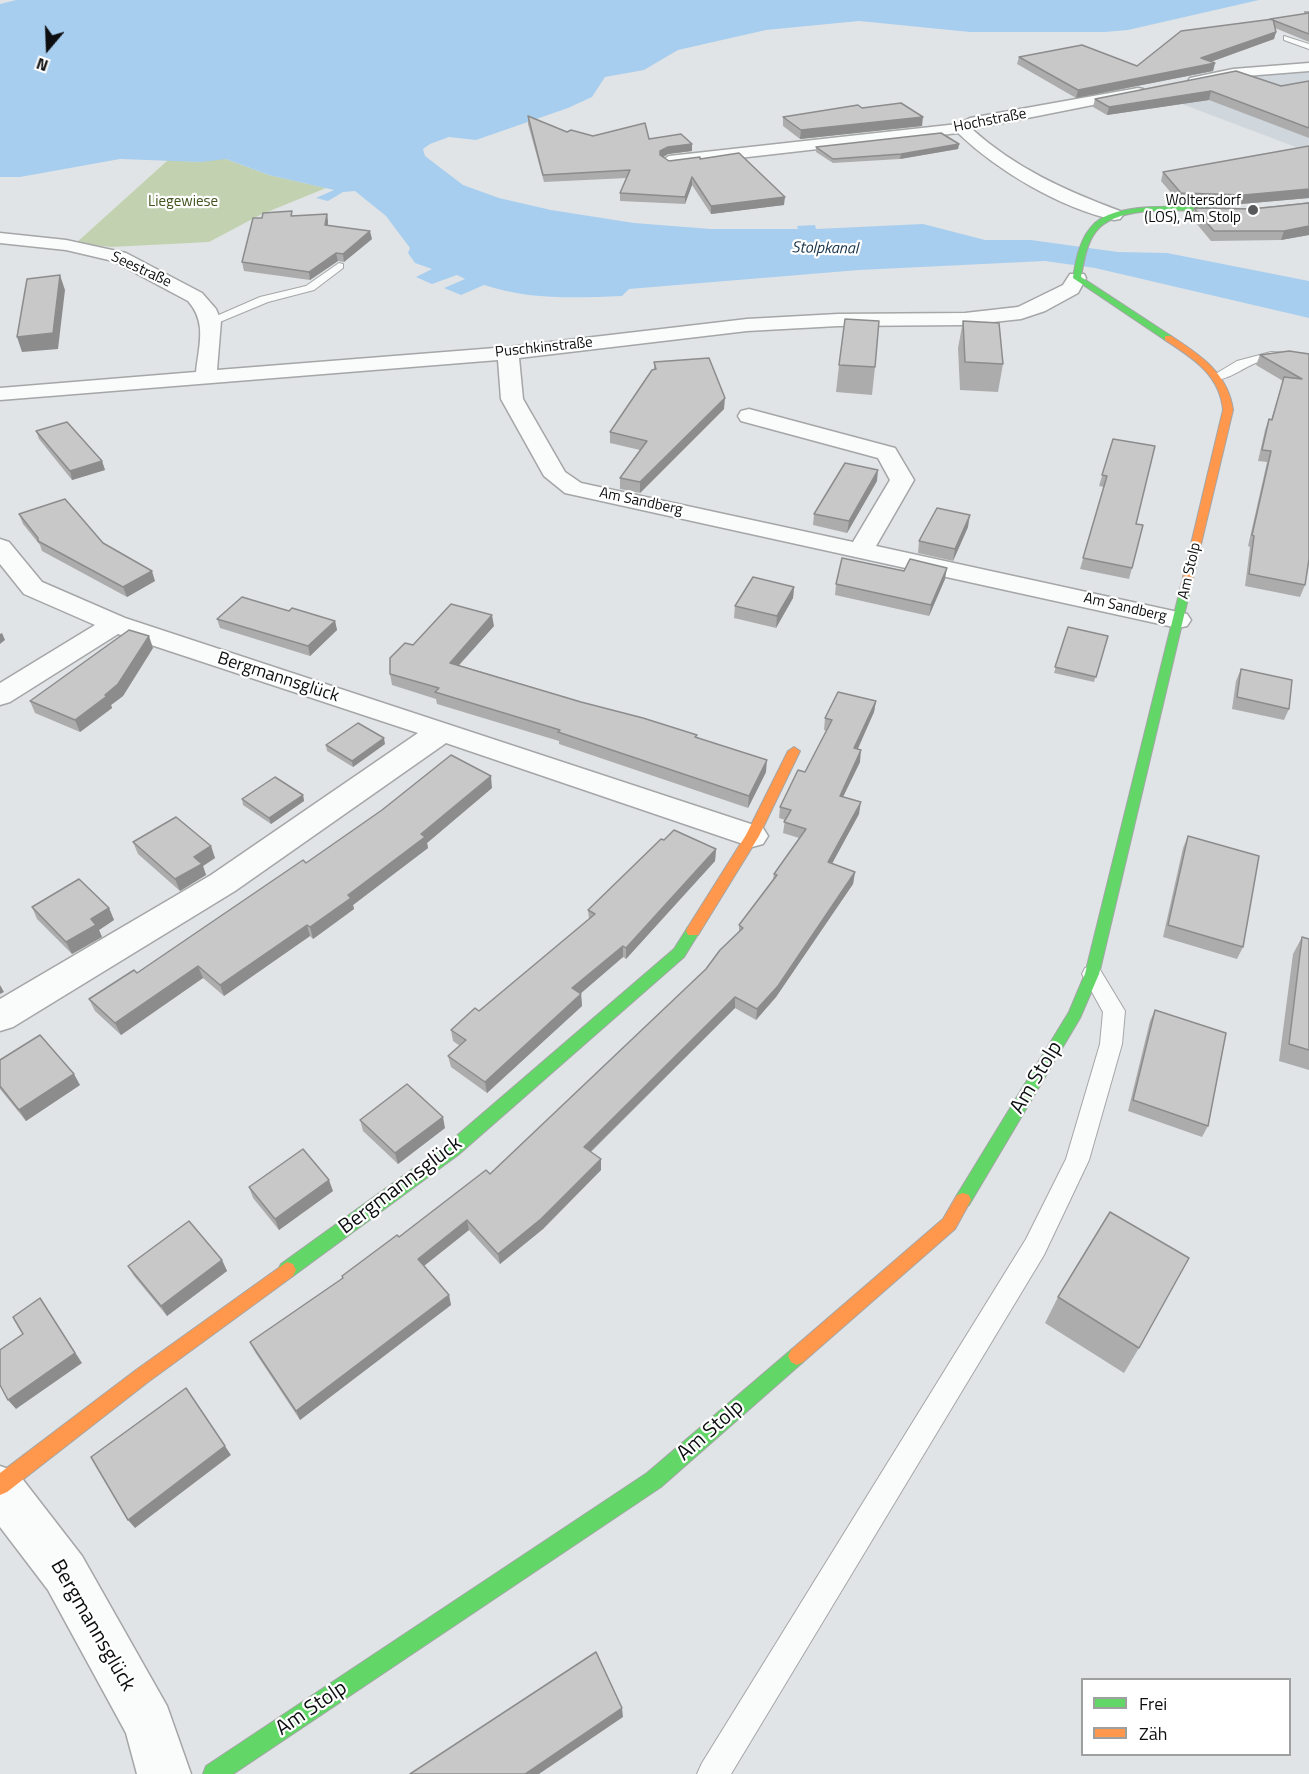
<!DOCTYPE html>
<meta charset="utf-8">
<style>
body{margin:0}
#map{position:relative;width:1309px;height:1774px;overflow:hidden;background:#e1e4e6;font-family:"Titillium Web",sans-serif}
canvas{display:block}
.legend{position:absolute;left:1081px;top:1678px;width:210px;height:78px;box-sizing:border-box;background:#fff;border:2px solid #9e9f9f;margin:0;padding:8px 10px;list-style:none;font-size:18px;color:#0d0e10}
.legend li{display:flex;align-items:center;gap:12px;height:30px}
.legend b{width:30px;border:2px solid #9e9f9f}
.north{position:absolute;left:18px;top:18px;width:60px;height:60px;-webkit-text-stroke:4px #fff;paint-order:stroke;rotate:199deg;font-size:16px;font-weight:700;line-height:24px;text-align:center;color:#0d0e10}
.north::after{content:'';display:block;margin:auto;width:21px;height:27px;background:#0d0e10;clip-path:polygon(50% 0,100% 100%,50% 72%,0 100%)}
</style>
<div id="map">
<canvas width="1309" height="1774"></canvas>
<ul class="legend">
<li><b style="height:8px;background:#63d668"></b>Frei</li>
<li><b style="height:8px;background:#ff974d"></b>Zäh</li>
</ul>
<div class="north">N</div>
</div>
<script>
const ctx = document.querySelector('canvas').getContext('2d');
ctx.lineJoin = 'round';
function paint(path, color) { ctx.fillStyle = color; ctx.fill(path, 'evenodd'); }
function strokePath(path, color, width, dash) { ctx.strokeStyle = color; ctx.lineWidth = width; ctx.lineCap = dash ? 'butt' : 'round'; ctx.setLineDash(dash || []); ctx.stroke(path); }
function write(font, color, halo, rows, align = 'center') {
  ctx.font = font + ' "Titillium Web",sans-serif'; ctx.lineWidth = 4.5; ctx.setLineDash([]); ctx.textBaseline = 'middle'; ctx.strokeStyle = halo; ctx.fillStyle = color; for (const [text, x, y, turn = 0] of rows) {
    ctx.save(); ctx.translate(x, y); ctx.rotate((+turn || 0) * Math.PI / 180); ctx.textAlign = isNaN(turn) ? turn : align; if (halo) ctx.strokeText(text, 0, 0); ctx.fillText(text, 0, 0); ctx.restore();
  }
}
paint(new Path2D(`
 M1309 70V152L1150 92 1244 73Z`), '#cfd6dc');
paint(new Path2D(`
 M215 159H226L269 175 326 188 260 215 209 242 111 247 76 243 168 160 201 162Z`), '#c2d2b1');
paint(new Path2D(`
 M16 0H1259L1128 30 1105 32H970L859 21 766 30 678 50 644 70 605 77 592 97 568 108 476 140 449 137 430 144 423 149 425 156 463 185 499 198 551 210 634 223 711 229H798L797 226 815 225 816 229 923 224 985 240H1031L1118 252 1167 253 1309 281V318L1095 268 1045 261 859 270 629 289 622 296C575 298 529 300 484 285L461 295 444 288 465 279 457 275 432 284 416 277 432 269 415 263 408 253 410 248 386 216 355 191 343 192 328 201 316 198 334 190 269 175 226 159 201 162 120 159 20 177H0V4Z`), '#a8ceef');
const lane = new Path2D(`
 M1284 36 1309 44V49L1284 40Z
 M339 263 343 264V268L314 290 268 302 215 324 211 325 205 321 260 297 306 286Z
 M1271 352 1309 354V362C1293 360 1277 358 1262 361 1247 364 1228 382 1214 379L1212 376 1237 361Z
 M1092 966 1099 968 1125 1011 1122 1044 1089 1160 1044 1255 731 1774H697L702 1763 1026 1239 1066 1159 1100 1044 1103 1012 1082 974 1085 968Z`);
const street = new Path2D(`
 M1309 63V71L1233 77 1195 85 1188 81 1190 78 1233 69Z
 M1138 88 1143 89 1145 92 1143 95 972 129C1015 168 1066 191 1120 211L1123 215 1120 219 1114 220C1059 207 999 172 958 133L669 166 661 161 669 156 958 124 970 118Z
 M0 233 66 240 126 253 202 293 216 309 221 321 217 370 508 347 747 319 838 314 965 313 1018 307 1063 285 1070 274H1084L1086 278 1078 293 1045 311 1021 319 965 325 838 326 747 331 519 358 523 399 565 472 581 483 853 542 890 480 878 458 741 421 738 416 741 411 749 409 895 448 914 480 876 546 1178 612 1187 614 1191 620 1187 626 1178 628 565 493 544 476 501 399 498 360 0 400V388L196 372C199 345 207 322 188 301L113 261 66 250 0 243Z
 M0 539 9 542 42 582 125 618 763 828 768 836 763 844 752 847 446 743 235 891 13 1027 0 1031V999L211 875 418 733 118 634 10 702 0 705V683L95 625 24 594 0 564Z
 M0 1466 17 1472 82 1556 167 1706 191 1774H137L126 1733 48 1590 0 1527Z`);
const fast = new Path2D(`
 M1309 203V207C1286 210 1263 213 1240 213 1204 213 1129 201 1100 227 1087 239 1084 260 1081 277L1171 336V340H1165L1073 278C1076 259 1080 237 1095 223 1124 198 1203 209 1240 209 1263 209 1286 206 1309 203Z
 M1186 583 1191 586 1099 974 1080 1018 969 1205 963 1207 957 1205 955 1200 957 1195 1069 1012 1085 974 1181 586Z
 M693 926 698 927 700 931 684 957 458 1155 293 1276 287 1278 281 1276 278 1270 281 1264 446 1145 674 949 688 927Z
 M797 1347 803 1350 806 1356 803 1362 661 1487 233 1774H203L206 1766 647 1473 791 1350Z`);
const slow = new Path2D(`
 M1165 336H1171C1200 355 1228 373 1233 410L1191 586 1186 589 1181 586 1223 410C1220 375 1193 358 1165 340Z
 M794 747 800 751 759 836 698 935H688L686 931 688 927 746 835 788 751Z
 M963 1193 969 1195 971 1200 955 1229 803 1362 797 1365 791 1362 788 1356 791 1350 943 1219 957 1195Z
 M287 1262 293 1264 296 1270 293 1276 148 1382 7 1492 0 1495V1473L136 1370Z`);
strokePath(lane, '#a4a6a7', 2);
strokePath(street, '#a4a6a7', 3);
strokePath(fast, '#a4a6a7', 2);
strokePath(slow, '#a4a6a7', 2);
paint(lane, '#fafbfb');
paint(street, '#fafbfb');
paint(fast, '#63d668');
paint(slow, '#ff974d');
paint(new Path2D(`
 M1304 11H1309V42L1275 28 1276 32 1274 39 1211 62 1215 63 1213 71 1076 98 1017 64 1019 57 1137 66 1270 20V19L1304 14Z
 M1309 81V138L1209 100 1107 115 1093 107 1095 99 1281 86Z
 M862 108 922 126 800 139 783 126V117Z
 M528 116 567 132 593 136 649 139 692 144V151L668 154 663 157 669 161 700 159 784 205 711 214 692 185 685 204 620 201V193L627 178 544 182 528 124Z
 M959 144 958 149 900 159 833 163 816 152V147Z
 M1309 146V198L1241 204 1179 202 1161 181 1163 172Z
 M1309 203V235L1281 240 1211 241 1191 217 1194 208 1252 209Z
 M292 211V216L327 214 328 222V226L372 239 344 262 338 261 310 280 244 271 242 262 262 218Z
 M963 321 1003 364 998 392 960 390 958 348Z
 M1309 354 1305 585 1300 597 1245 586 1250 547 1248 546 1267 462 1258 461 1265 430 1269 419 1271 420 1283 381 1256 365 1260 355Z
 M654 362 724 409 640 493 620 489V478L640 450 610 443V432L654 369Z
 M839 365 875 367 872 395 836 392Z
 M36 431 102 461 105 470 72 480 39 439Z
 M1113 439 1136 524 1132 568 1129 579 1080 569 1104 487 1099 486Z
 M877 481 847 533 813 525 814 514Z
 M19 514 103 543 155 581 127 597 42 551 40 545 23 524Z
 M968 527 953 561 918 553 919 541Z
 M904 571 945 579 929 616 835 595 836 584Z
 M794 587 793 598 776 628 734 618 735 606Z
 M289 611 335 621 337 630 310 656 220 628 217 619Z
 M494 626 459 665 697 737 766 772 748 808 559 744V741L437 704 436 699 392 685 390 674 413 645Z
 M1068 627 1108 636 1094 682 1054 673Z
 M153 648 123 696 111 705 112 708 80 732 35 713 30 701Z
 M1241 669 1289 709 1284 720 1232 709 1236 681Z
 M876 701 874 712 857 749 860 762 843 797 859 814 832 863 855 872 853 884 776 997 756 1020 735 1008 591 1152 601 1170 543 1229 500 1264 469 1230 424 1266 449 1295 451 1305 300 1420 255 1352 250 1342 342 1279V1276L490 1174 706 969 739 932V925L773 879 774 874 799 838 783 833 785 820 779 818 780 807 805 772 827 731 824 730 825 718Z
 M385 744 353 767 327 751 326 745Z
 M492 788 427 843 428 848 353 905 354 909 313 939 310 936 224 996 203 978 121 1035 95 1011 89 999 137 973 306 863Z
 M303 795 304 801 271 824 243 805 242 799Z
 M1188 836 1243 947 1237 959 1163 937 1183 848Z
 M664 840 716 849 715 861 626 959 623 957 580 994H581L582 1006 487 1093 451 1067 448 1056 460 1046 453 1041 451 1030 479 1011 589 919 588 910Z
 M133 842 211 846 215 858 203 866 206 875 180 891 138 854Z
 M32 907 109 908 114 920 99 930 102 937 72 954 37 919Z
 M1302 937 1309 939V1070L1279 1061 1293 954Z
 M1155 1010 1208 1126 1202 1137 1128 1111 1150 1021Z
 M0 1060 80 1085 26 1121 0 1089Z
 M360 1120 445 1128 398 1164 363 1131Z
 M249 1187 333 1191 279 1230 253 1198Z
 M222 1260 227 1271 167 1316 134 1276 128 1266Z
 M1058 1297 1139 1348 1124 1373 1045 1323Z`), '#acacad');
paint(new Path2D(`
 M1276 32 1274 39 1199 66 1201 58Z
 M1215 63 1213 71 1076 98 1078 90Z
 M1211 91 1209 100 1107 115 1109 107Z
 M923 117 922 126 800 139 801 130Z
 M692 144V151L668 154 660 159V151L668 147Z
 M959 144 958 149 900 159 901 154Z
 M692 177V185L685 204V197Z
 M1309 189V198L1241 204 1244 195Z
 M785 197 784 205 711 214V206Z
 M327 214 328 222 327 233 325 225Z
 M1309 226V235L1281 240 1284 231Z
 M370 231 372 239 344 262 343 254Z
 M336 253 338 261 310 280 309 272Z
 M60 275 65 290 58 349 22 352 17 337Z
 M725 398 724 409 640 493V482Z
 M102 461 105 470 72 480 70 471Z
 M878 470 877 481 847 533 849 521Z
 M970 515 968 527 953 561 955 549Z
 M947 568 945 579 929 616 931 605Z
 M152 571 155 581 127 597 123 587Z
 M794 587 793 598 776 628 777 616Z
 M492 615 494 626 451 674 450 663Z
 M335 621 337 630 310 656 308 646Z
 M2 633 5 640 0 644V634Z
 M149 636 153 648 123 696 111 705 112 708 80 732 75 720 105 695Z
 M876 701 874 712 853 760 854 748Z
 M384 738 385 744 353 767 352 761Z
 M861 750 860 762 838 807 840 796Z
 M767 760 766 772 748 808 749 796Z
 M491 776 492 788 427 843 428 848 353 905 354 909 313 939 310 927Z
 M303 795 304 801 271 824 269 818Z
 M861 802 859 814 827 873 828 862Z
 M211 846 215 858 203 866 206 875 180 891 175 879 194 857Z
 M716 849 715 861 626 959V948Z
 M855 872 853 884 776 997 756 1020 757 1009Z
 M109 908 114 920 99 930 102 937 72 954 66 942 91 919Z
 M307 925 310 936 224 996 220 985Z
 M623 946V957L573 1000 572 988Z
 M198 966 203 978 121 1035 115 1023Z
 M0 985 4 992 0 994Z
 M581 994 582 1006 487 1093 485 1082Z
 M735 997V1008L585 1157 584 1147Z
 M74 1074 80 1085 26 1121 19 1110Z
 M443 1117 445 1128 398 1164 395 1153Z
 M601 1159V1170L543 1229 500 1264 498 1254Z
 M329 1180 333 1191 279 1230 275 1219Z
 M467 1220 469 1230 420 1269 418 1259Z
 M222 1260 227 1271 167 1316 161 1306Z
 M449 1295 451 1305 300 1420 296 1411Z
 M40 1298 82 1363 16 1409 8 1400Z
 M225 1446 231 1455 135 1528 128 1520Z
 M622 1708 623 1717 539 1774H525Z`), '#8c8c8d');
const building = new Path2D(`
 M1309 13V34L1270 19Z
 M1273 19 1276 32 1201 58 1215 63 1078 90 1019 57 1082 45 1137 66 1181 31Z
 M1236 71 1281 86 1309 81V128L1211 91 1109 107 1095 99Z
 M901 103 923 117 801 130 783 117 858 105 862 108Z
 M528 116 567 132 571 130 593 136 645 123 649 139 681 134 692 144 668 147 660 151V155L669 161 700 157V159L739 153 785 197 711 206 692 177 685 197 620 193 630 170 543 175Z
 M941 133 959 144 901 154 833 159 816 147Z
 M1309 146V189L1244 195 1181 193 1163 172Z
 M1309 203V226L1284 231H1214L1194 208 1252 209Z
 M292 211 291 216 327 214 325 225 370 231 343 254 336 253 309 272 242 262 253 218H262L263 213Z
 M60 275 53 333 17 337 27 279Z
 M845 319 879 321 875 367 839 365Z
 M963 321 999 323 1003 364 965 362Z
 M1289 351 1309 354V559L1305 585 1249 574 1254 536 1252 535 1271 451 1262 450 1269 419 1272 420 1284 377 1302 379 1260 355Z
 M709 358 725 398 640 482 620 478 647 441 610 432 652 370 656 369 654 362Z
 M67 422 102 461 70 471 36 431Z
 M1113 439 1155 446 1136 524 1143 525 1132 568 1083 558 1107 476 1102 475Z
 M845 463 878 470 849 521 814 514Z
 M65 499 103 543 152 571 123 587 38 541V538L19 514Z
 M937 508 970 515 955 549 919 541Z
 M842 558 904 571 910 559 947 568 931 605 836 584Z
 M753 577 794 587 777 616 735 606Z
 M242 597 289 611 292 608 335 621 308 646 217 619Z
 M451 604 492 615 450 663 581 702 643 718 697 735 695 737 767 760 749 796 558 732 560 730 435 692 439 688 390 674V658L405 643 413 645Z
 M1068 627 1108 636 1096 677 1055 667Z
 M129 630 149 636 118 684 105 695 107 696 75 720 30 701Z
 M1241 669 1292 680 1289 709 1237 697Z
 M838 692 876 701 854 748 861 750 840 796 861 802 828 862 855 872 778 986 757 1009 735 997 584 1147 601 1159 541 1219 498 1254 467 1220 418 1259 449 1295 296 1411 250 1342 343 1278 342 1276 397 1235 399 1237 486 1170 490 1174 706 969 720 950 743 928 739 925 777 875 774 874 806 829 784 822 791 810 780 807 798 770 805 772 832 720 825 718Z
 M358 723 384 738 352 761 326 745Z
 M451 755 491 776 421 834 425 837 348 895 351 898 310 927 307 925 220 985 198 966 115 1023 89 999 134 970 137 973 303 860 306 863 382 810Z
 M275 777 303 795 269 818 242 799Z
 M176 817 211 846 194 857 202 864 175 879 133 842Z
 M674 830 716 849 626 948 623 946 572 988 581 994 485 1082 448 1056 466 1040 451 1030 475 1008 479 1011 595 914 588 910 661 839 664 840Z
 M1188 836 1259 856 1243 947 1168 925Z
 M79 879 109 908 91 919 96 925 66 942 32 907Z
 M1302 937 1309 939V1050L1289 1044Z
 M1155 1010 1226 1033 1208 1126 1133 1100Z
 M40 1035 74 1074 19 1110 0 1086V1060Z
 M407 1084 443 1117 395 1153 360 1120Z
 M303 1149 329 1180 275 1219 249 1187Z
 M1110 1212 1189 1258 1139 1348 1058 1297Z
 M189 1221 222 1260 161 1306 128 1266Z
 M40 1298 75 1353 8 1400 0 1385V1350L23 1334 13 1317Z
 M186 1388 225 1446 128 1520 91 1457Z
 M596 1652 622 1708 525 1774H410Z`);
paint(building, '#c8c8c9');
strokePath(building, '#8c8c8d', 1.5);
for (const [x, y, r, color] of [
 [1253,210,6,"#57595b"]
]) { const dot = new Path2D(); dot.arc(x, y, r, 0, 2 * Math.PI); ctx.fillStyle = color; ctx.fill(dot); strokePath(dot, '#fff', 2); }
write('15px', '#0d0e10', '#fff', [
 ["Hochstraße",990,121,-11],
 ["Seestraße",141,270,25],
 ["Puschkinstraße",544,348,-6],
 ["Am Sandberg",641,502,12],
 ["Am Stolp",1190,571,-77],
 ["Am Sandberg",1125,608,13]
]);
write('15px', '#0d0e10', '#fff', [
 ["Woltersdorf",1241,201],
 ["(LOS), Am Stolp",1241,218]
], 'right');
write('15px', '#42551f', '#fff', [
 ["Liegewiese",183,202]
]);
write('italic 16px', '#143149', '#fff', [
 ["Stolpkanal",825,249,1]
]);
write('18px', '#0d0e10', '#fff', [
 ["Bergmannsglück",278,678,18]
]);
write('21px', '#0d0e10', '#fff', [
 ["Am Stolp",1037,1078,-59],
 ["Bergmannsglück",401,1186,-37],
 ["Am Stolp",711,1431,-41],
 ["Bergmannsglück",92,1626,60],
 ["Am Stolp",312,1709,-34]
]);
</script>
